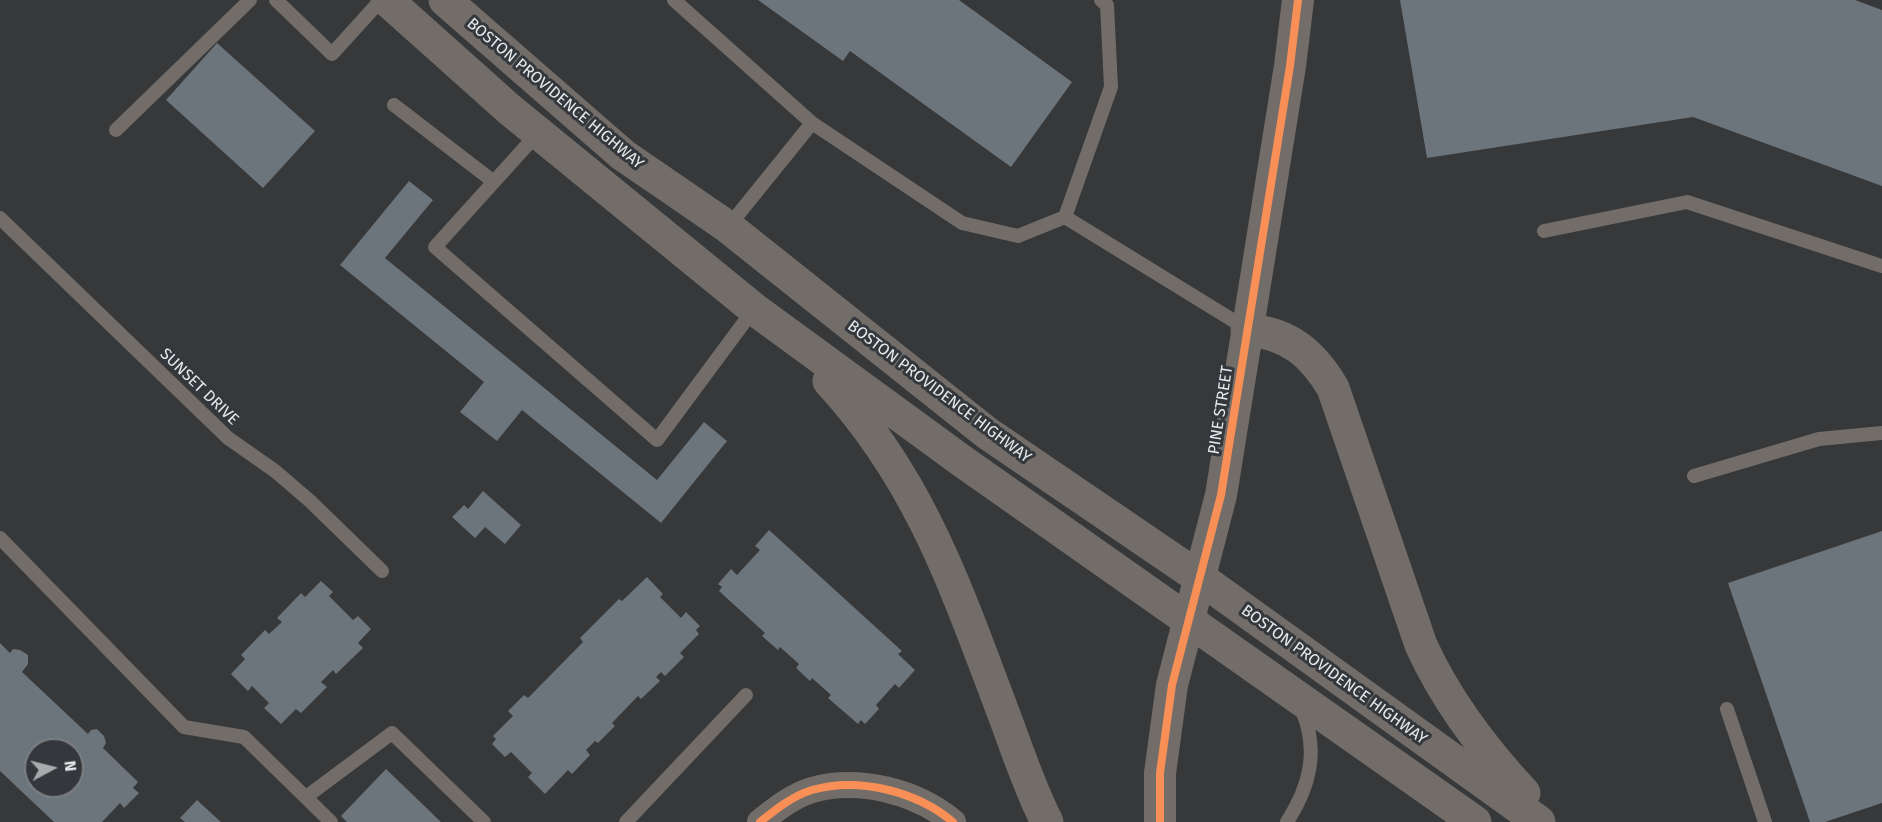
<!DOCTYPE html>
<style>
body{margin:0}
#map{position:relative;width:1882px;height:822px;overflow:hidden;background:#36383a;font-family:"Fira Sans",sans-serif}
canvas{display:block}
.north{position:absolute;left:24px;top:738px;width:60px;height:60px;box-sizing:border-box;background:#34383c;border:2px solid #7b7f82;border-radius:50%;rotate:83deg;font-size:16px;font-weight:700;line-height:24px;text-align:center;color:#e6e9eb}
.north::after{content:'';display:block;margin:auto;width:21px;height:27px;background:#a8abad;clip-path:polygon(50% 0,100% 100%,50% 72%,0 100%)}
</style>
<div id="map">
<canvas width="1882" height="822"></canvas>
<div class="north">N</div>
</div>
<script>
const ctx = document.querySelector('canvas').getContext('2d');
ctx.lineJoin = 'round';
function paint(path, color) { ctx.fillStyle = color; ctx.fill(path, 'evenodd'); }
function strokePath(path, color, width, dash) { ctx.strokeStyle = color; ctx.lineWidth = width; ctx.lineCap = dash ? 'butt' : 'round'; ctx.setLineDash(dash || []); ctx.stroke(path); }
function write(font, color, halo, rows, align = 'center') {
  ctx.font = font + ' "Fira Sans",sans-serif'; ctx.lineWidth = 6; ctx.setLineDash([]); ctx.textBaseline = 'middle'; ctx.strokeStyle = halo; ctx.fillStyle = color; for (const [text, x, y, turn = 0] of rows) {
    ctx.save(); ctx.translate(x, y); ctx.rotate((+turn || 0) * Math.PI / 180); ctx.textAlign = isNaN(turn) ? turn : align; if (halo) ctx.strokeText(text, 0, 0); ctx.fillText(text, 0, 0); ctx.restore();
  }
}
paint(new Path2D(`
 M758 0H959L1072 82 1011 167 850 51 843 61Z
 M1400 0H1855L1882 10V186L1693 117 1427 158Z
 M217 43 315 131 263 188 166 100Z
 M409 181 433 200 385 258 657 480 704 422 727 441 661 523 522 410 497 441 460 412 484 382 340 265Z
 M483 491 521 525 505 544 485 527 475 538 452 517 464 505 468 509Z
 M769 530 902 651 898 654 915 670 899 688 895 684 876 705 879 709 865 724 861 720 858 724 828 698 831 695 812 678 810 681 796 668 799 664 780 647 778 650 762 636 765 633 719 591 722 587 718 584 731 569 737 575 760 550 755 546Z
 M1882 531V803L1825 822H1810L1728 583Z
 M647 577 663 594 660 597 681 618 686 612 700 626 696 630 699 634 680 653 684 657 665 676 661 672 656 677 660 681 641 699 638 696 612 723 615 726 598 743 595 741 586 750 590 755 572 774 568 770 545 794 528 777 532 773 511 752 505 757 492 744 496 739 493 736 513 716 508 711 524 695 528 698 583 642 580 638 619 599 622 601Z
 M321 581 333 592 329 596 353 620 358 616 371 629 358 643 363 648 336 674 333 670 321 682 327 687 301 713 296 709 281 724 264 708 269 703 252 686 248 691 231 674 245 659 241 655 265 630 269 634 282 622 277 618 301 593 305 597Z
 M0 643 10 653 13 649 20 650 28 655V664L22 672 88 734 91 730 97 729 104 736 106 743 103 748 138 782 133 788 139 793 124 808 120 803 102 822H54L0 771ZM36 750H72V786H36Z
 M386 769 441 822H347L341 816Z
 M197 800 221 822H185L180 818Z`), '#6c747c');
strokePath(new Path2D(`
 M276 0 332 54 381 0
 M674 0 812 123 728 227
 M394 105 494 182
 M812 123 962 223 1018 236 1065 217 1111 87 1107 5 1101 0
 M116 130 250 0
 M538 133 435 247 657 440 754 309
 M1065 217 1247 329
 M0 218 228 438 275 471 310 501 382 571
 M1544 231 1687 202 1882 266
 M1694 476 1819 439 1882 433
 M0 538 184 727 244 737 331 822
 M1727 709 1765 822
 M306 797 392 733 484 822
 M626 822 746 695
 M1287 822C1310 786 1319 751 1302 710`), '#726d68', 14);
strokePath(new Path2D(`
 M760 822C775 810 792 796 812 790 859 777 916 791 953 822`), '#726d68', 26);
strokePath(new Path2D(`
 M1160 822V773L1172 685 1221 495 1290 66 1298 0`), '#726d68', 32);
strokePath(new Path2D(`
 M387 0 509 109 754 309 962 461 1475 822
 M445 0 623 155 728 227 987 433 1200 578 1539 822
 M1247 330C1289 333 1313 354 1333 388L1421 645C1446 700 1483 749 1524 793
 M829 381C921 481 956 588 1003 712 1017 749 1029 787 1047 822`), '#726d69', 33);
strokePath(new Path2D(`
 M760 822C775 810 792 796 812 790 859 777 916 791 953 822
 M1160 822V773L1172 685 1221 495 1290 66 1298 0`), '#f78f57', 8);
write('16px', '#e6e9eb', '#34383c', [
 ["BOSTON PROVIDENCE HIGHWAY",555,94,40],
 ["SUNSET DRIVE",199,387,44],
 ["BOSTON PROVIDENCE HIGHWAY",939,392,37],
 ["PINE STREET",1221,410,-81],
 ["BOSTON PROVIDENCE HIGHWAY",1334,675,36]
]);
</script>
